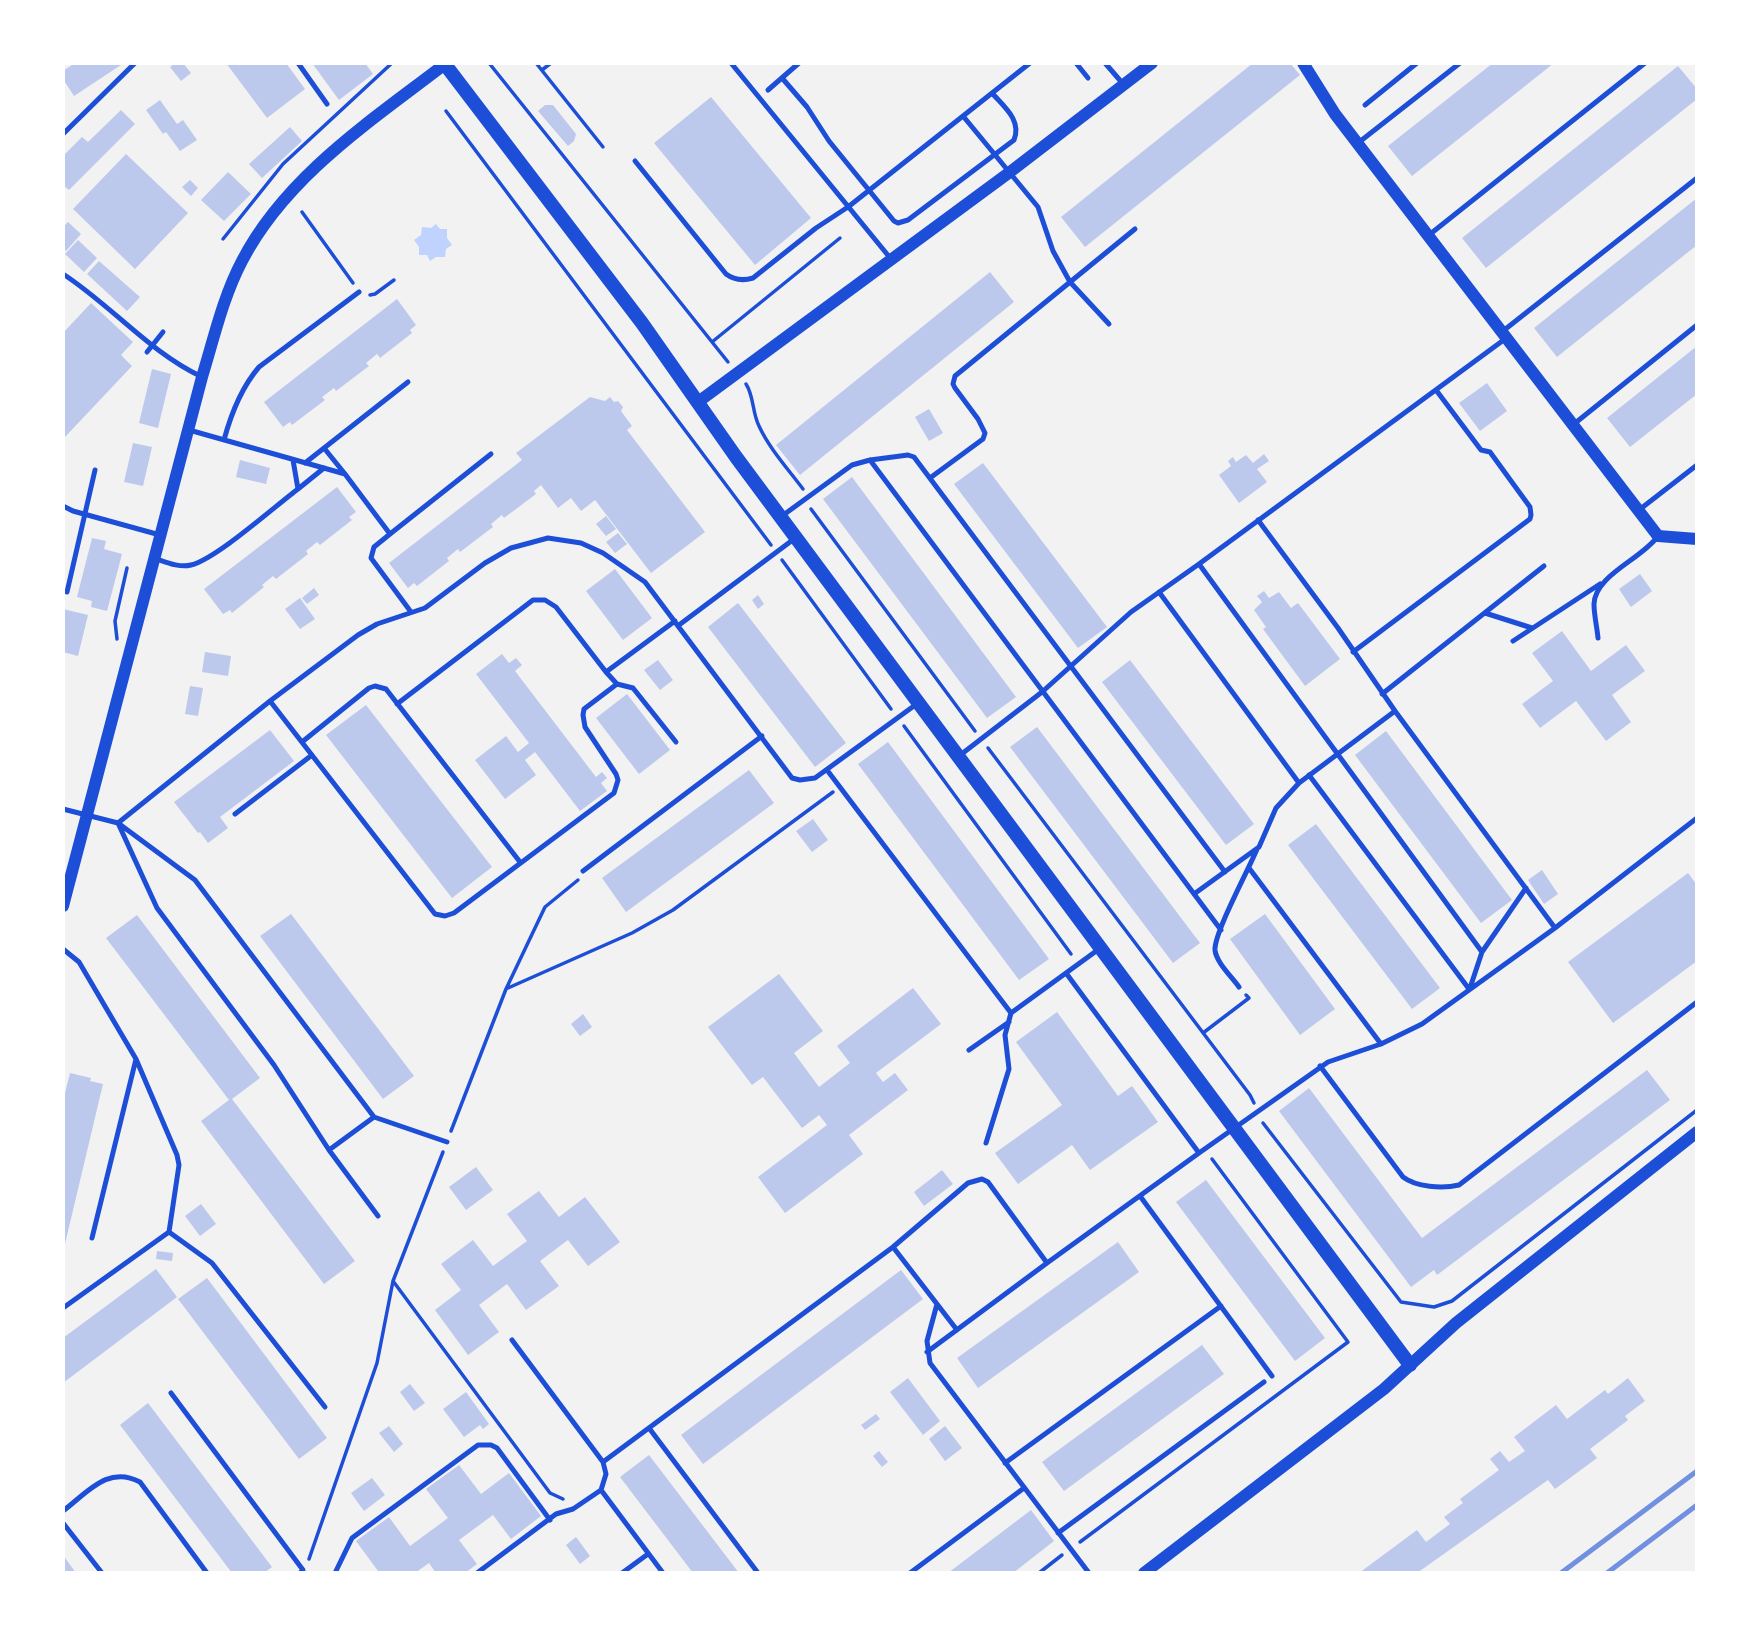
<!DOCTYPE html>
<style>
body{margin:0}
#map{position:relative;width:1760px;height:1636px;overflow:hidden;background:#f2f2f2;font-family:"PT Sans",sans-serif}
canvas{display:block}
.frame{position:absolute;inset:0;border:65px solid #fff;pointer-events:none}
</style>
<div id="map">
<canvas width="1760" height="1636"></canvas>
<div class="frame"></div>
</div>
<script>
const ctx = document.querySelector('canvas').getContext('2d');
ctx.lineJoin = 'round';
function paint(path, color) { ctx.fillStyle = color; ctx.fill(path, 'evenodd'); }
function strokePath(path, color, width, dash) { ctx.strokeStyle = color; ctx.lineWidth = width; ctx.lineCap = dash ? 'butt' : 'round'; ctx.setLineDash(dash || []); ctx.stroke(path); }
paint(new Path2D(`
 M436 224 440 229H447V238L452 245 446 249 445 257H436L430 261 427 255H419V247L414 240 421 235 422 227 431 228Z`), '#bfd3fe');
paint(new Path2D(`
 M75 63H124L74 96 63 79V71Z
 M175 63H183L191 73 181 81 170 67Z
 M226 63H286L305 89 267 118Z
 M312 63H365L373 74 339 100Z
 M1253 63H1290L1300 75 1085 247 1061 217Z
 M1493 63H1554L1412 176 1388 146Z
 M1678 66 1697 89V99L1486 268 1462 238Z
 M711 97 811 218 755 265 654 143Z
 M160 100 177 124 183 120 197 140 180 151 166 132 163 134 146 110Z
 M545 105H553L576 134 574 141 568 146 538 111Z
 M121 110 135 124 69 190 63 185V156L82 137 88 142Z
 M290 127 302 141 262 178 249 164Z
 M126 154 188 213 135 269 73 209Z
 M228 172 251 194 224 221 201 200Z
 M190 180 198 188 191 196 182 187Z
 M1697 198V245L1557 357 1534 328Z
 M68 222 81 234 66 251 63 248V227Z
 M78 240 97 258 84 272 65 254Z
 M99 261 140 297 127 311 87 274Z
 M990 272 1014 302 800 475 776 445Z
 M397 299 416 325 410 330 412 333 380 358 377 354 366 363 369 366 336 391 334 388 322 397 325 400 292 425 290 422 283 427 264 402Z
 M91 303 133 342 121 355 132 366 65 437 63 333Z
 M1697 346V394L1630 447 1607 418Z
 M152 369 171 374 158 428 139 423Z
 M1487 383 1507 411 1480 431 1459 403Z
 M590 397 605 401 610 397 614 402 618 401 623 407 621 411 632 426 627 430 705 532 651 573 595 500 581 511 571 498 558 508 541 485 534 491 536 494 504 518 502 515 491 524 493 527 460 552 458 549 447 558 449 561 417 586 414 583 408 588 389 563 522 460 516 453Z
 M929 409 943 433 929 441 915 417Z
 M133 443 152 447 143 486 124 482Z
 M1264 454 1269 461 1257 469 1267 482 1239 503 1219 475 1231 466 1228 461 1233 457 1236 462 1246 455 1253 463Z
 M240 460 270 468 266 484 236 477Z
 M983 463 1107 627 1078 648 954 484Z
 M852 477 1016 697 987 718 823 499Z
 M337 487 356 512 349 517 352 520 320 545 317 542 306 551 308 554 276 579 273 576 262 585 264 587 232 613 230 610 223 614 204 589Z
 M606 516 616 529 606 536 596 524Z
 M618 533 627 544 615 553 606 542Z
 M92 538 106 541 104 549 122 554 107 611 91 607 92 601 77 597Z
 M615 569 652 618 623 640 586 591Z
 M1640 574 1652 591 1631 607 1619 589Z
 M314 588 319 595 307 604 302 598Z
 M1264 591 1269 598 1279 592 1291 608 1298 603 1340 659 1305 686 1263 629 1266 627 1254 610 1262 602 1257 596Z
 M758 595 764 604 758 609 752 600Z
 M300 598 315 619 300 629 285 609Z
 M738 603 846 743 815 767 708 627Z
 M63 609 88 615 78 656 63 652Z
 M1562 631 1591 671 1626 645 1645 671 1612 695 1631 722 1606 741 1576 701 1540 728 1522 704 1553 681 1532 653Z
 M205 652 231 656 228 676 202 672Z
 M502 654 509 663 516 658 522 665 515 671 596 777 602 772 607 778 601 783 607 791 580 811 535 752 525 760 536 775 505 799 475 760 506 736 518 752 529 743 476 674Z
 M658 660 673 680 660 690 644 670Z
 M1130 660 1254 824 1226 845 1102 682Z
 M190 686 203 688 198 716 185 714Z
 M627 694 670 750 639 774 596 718Z
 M366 705 492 867 452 898 326 735Z
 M1037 727 1200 943 1173 963 1010 747Z
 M270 730 294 761 220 817 228 828 208 843 200 832 198 833 174 802Z
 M1386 731 1512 900 1481 923 1355 755Z
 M888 742 1049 959 1019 980 858 764Z
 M749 770 774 803 626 912 602 878Z
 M813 819 828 840 812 852 796 831Z
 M1316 824 1440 988 1412 1009 1288 845Z
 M1542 870 1558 894 1544 904 1528 880Z
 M1688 873 1697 885V961L1613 1023 1568 962Z
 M291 914 414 1076 383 1099 260 936Z
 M1265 914 1335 1009 1300 1035 1230 939Z
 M137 915 260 1078 232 1099 355 1261 324 1284 201 1121 229 1100 106 938Z
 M779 974 823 1031 794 1053 819 1087 850 1063 837 1046 913 988 941 1024 876 1073 883 1082 895 1073 908 1090 849 1135 863 1154 785 1213 758 1177 827 1125 819 1115 802 1128 763 1077 752 1085 708 1027Z
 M1057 1012 1118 1096 1132 1086 1158 1122 1090 1170 1072 1145 1018 1184 995 1153 1062 1105 1016 1042Z
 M583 1014 592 1027 580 1036 571 1024Z
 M1647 1070 1670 1100 1437 1275 1434 1270 1411 1287 1279 1111 1309 1088 1422 1238Z
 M70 1073 91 1078 90 1081 103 1084 64 1248 63 1101Z
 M476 1167 493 1190 466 1210 449 1187Z
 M942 1170 953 1184 924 1206 914 1192Z
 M1206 1180 1325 1338 1295 1361 1176 1202Z
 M539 1191 559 1217 585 1197 620 1242 588 1266 568 1240 540 1261 559 1286 526 1310 507 1284 479 1305 499 1332 468 1355 435 1310 461 1290 441 1264 473 1240 493 1266 527 1241 507 1214Z
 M201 1204 216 1224 200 1236 185 1216Z
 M1118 1242 1139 1272 978 1388 957 1358Z
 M157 1251 173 1253 172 1261 156 1259Z
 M156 1269 177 1297 63 1383V1338Z
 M901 1270 923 1299 703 1464 681 1435Z
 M207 1278 327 1438 299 1459 178 1299Z
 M1202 1345 1224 1374 1064 1491 1042 1462Z
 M908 1378 940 1421 923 1435 890 1392Z
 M1628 1378 1645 1401 1625 1416 1628 1420 1590 1449 1597 1458 1555 1489 1548 1480 1417 1573H1359L1417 1530 1426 1542 1450 1524 1444 1517 1463 1503 1460 1499 1499 1470 1490 1459 1500 1451 1509 1462 1525 1451 1514 1437 1556 1405 1567 1419 1605 1390 1608 1394Z
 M410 1384 425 1403 414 1411 400 1392Z
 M466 1392 489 1424 483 1429 480 1425 464 1437 443 1409Z
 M148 1403 272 1567 264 1573H232L120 1425Z
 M876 1414 880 1419 865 1430 861 1425Z
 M389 1426 403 1444 394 1452 379 1433Z
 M945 1426 962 1448 945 1461 929 1439Z
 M879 1451 888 1462 882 1467 873 1456Z
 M649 1455 739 1573H693L620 1477Z
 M459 1465 481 1494 509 1473 541 1516 511 1539 493 1515 459 1540 477 1564 465 1573H436L429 1563 415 1573H376L378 1571 356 1541 389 1517 410 1546 448 1518 426 1489Z
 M372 1478 385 1495 364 1511 351 1493Z
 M1031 1510 1054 1541 1013 1573H948Z
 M576 1537 590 1556 580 1564 566 1545Z
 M63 1555 76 1573H63Z`), '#bdc9ec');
strokePath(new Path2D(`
 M489 63 728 362
 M536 63 603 147
 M542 70 551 63
 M446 111 771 545
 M302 212 353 283
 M223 239 283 164 392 63
 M370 295 375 294 394 280
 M712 342 840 238
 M746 384C754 396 752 412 759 426 769 448 788 469 803 489
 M811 509 975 731
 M782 560 891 709
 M117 639 115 621 127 568
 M904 726 1071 954
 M988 748 1250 1095 1254 1103
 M508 988 632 933 673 910 833 792
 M1203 1033 1249 998 1246 995
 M1263 1123 1401 1302 1434 1307 1452 1301 1697 1110
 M451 1131 506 989 545 907 578 880
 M393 1281 550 1493 563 1499
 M1080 1542 1348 1342 1212 1159
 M309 1559 377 1363 393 1281 443 1152
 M1039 1573 1062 1555`), '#1d4ed8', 3.5);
strokePath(new Path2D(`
 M298 63 327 104
 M731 63 891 259
 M1076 63 1088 78
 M1105 63 1124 85
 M782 78 807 107 829 141 894 221 898 223 908 220 1014 140C1022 120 1004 107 992 93
 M768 90 799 63
 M1365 105 1417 63
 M963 116 1038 207 1053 251 1070 282 1109 324
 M63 134 135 63
 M1358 143 1460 63
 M635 161 726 274C734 280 743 281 753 278L816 228 848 207 1030 63
 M1429 235 1645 63
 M63 274C111 305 149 352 202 377
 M1503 331 1697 178
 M147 352 163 332
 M1574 424 1697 325
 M189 430 345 474 390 534 374 547 371 558 411 612
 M224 440C231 414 241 388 259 367L359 292
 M324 448 345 474
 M870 460 1221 930
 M305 463 408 382
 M930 478 983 439 985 433 978 419 955 388 953 384 955 376 1135 229
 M298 489 324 468
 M63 506 73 511 160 535
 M1639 510 1697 465
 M782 516 852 465 870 460 908 455 914 457 1225 872
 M1258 520 1338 628 1395 711
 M390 534 491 454
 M154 558C166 562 179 568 191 565 216 559 274 507 298 489L293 460
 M67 592 95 470
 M1159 592 1299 783
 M1485 613 1532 628
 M679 625 794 539
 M1598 638C1597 627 1594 615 1594 604 1595 575 1642 559 1658 536
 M1513 641 1600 584
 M1353 652 1530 519 1531 515 1530 507 1490 452 1481 450 1436 390
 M606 672 675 621
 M1382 694 1544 566
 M270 701 435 914 445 916 454 913 614 793 618 780 616 774 585 727 583 715 584 709 617 684
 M397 704 533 600H545L556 607 606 672 617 684 633 688 676 742
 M302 742 369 688 375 686 386 689 520 862
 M959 756 1042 692 1131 612 1199 564
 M827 770 1011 1013 1099 949
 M1309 775 1469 989
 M63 809 118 823 157 908 274 1065 329 1150 378 1216
 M235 814 312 755
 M1249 868 1381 1044
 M583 871 762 736
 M1194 894 1259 847 1276 808 1299 783 1395 711 1555 928
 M63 949 79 962 136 1059 92 1238
 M1482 952 1199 564 1505 339
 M1066 973 1199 1153 1328 1062 1381 1044 1422 1024 1555 928 1697 818
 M1239 987C1232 977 1216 962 1215 950 1214 933 1249 869 1257 849
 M1470 988 1482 952 1526 888
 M969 1050 1009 1022
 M1320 1066 1403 1177C1416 1187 1442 1189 1459 1185L1697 1002
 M374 1117 447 1142
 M986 1143 1009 1069 1005 1035 1011 1013
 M329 1150 374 1117 195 880 118 823 270 701 358 635 377 624 425 608 485 563 511 548 548 538 581 543 603 553 645 582 792 778 800 780 815 778 918 703
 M1140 1196 1272 1376
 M169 1232 212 1263 325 1407
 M893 1247 937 1304 927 1341 930 1363 1089 1573
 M937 1304 957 1330
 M63 1308 169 1232 179 1165 177 1155 136 1059
 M512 1340 603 1462 606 1474 601 1490 663 1573
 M927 1352 1047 1263
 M171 1393 303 1570 300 1573
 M649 1428 758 1573
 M603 1462 893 1247 968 1183 982 1179 988 1182 1047 1263 1199 1153
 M1005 1463 1221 1306
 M63 1511C88 1492 108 1465 140 1482L207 1573
 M63 1523 102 1573
 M1058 1533 1264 1382
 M335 1573 352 1538 478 1445H491L497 1448 550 1520
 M477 1573 556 1514 573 1509 601 1490
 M622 1573 648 1554
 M910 1573 1024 1488`), '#1d4ed8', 5);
strokePath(new Path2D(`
 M1303 63 1335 114 1658 536 1697 539
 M698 402 1010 172 1152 63
 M63 906 202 377C214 338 223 297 242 261 286 176 371 121 445 64
 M1144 1573 1384 1389 1456 1323 1697 1132`), '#1d4ed8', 12);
strokePath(new Path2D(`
 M444 63 642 323 736 457 1410 1365`), '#1d4ed8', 14);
strokePath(new Path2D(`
 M1561 1573 1697 1471
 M1607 1573 1697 1505`), '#7290e2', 5);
</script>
